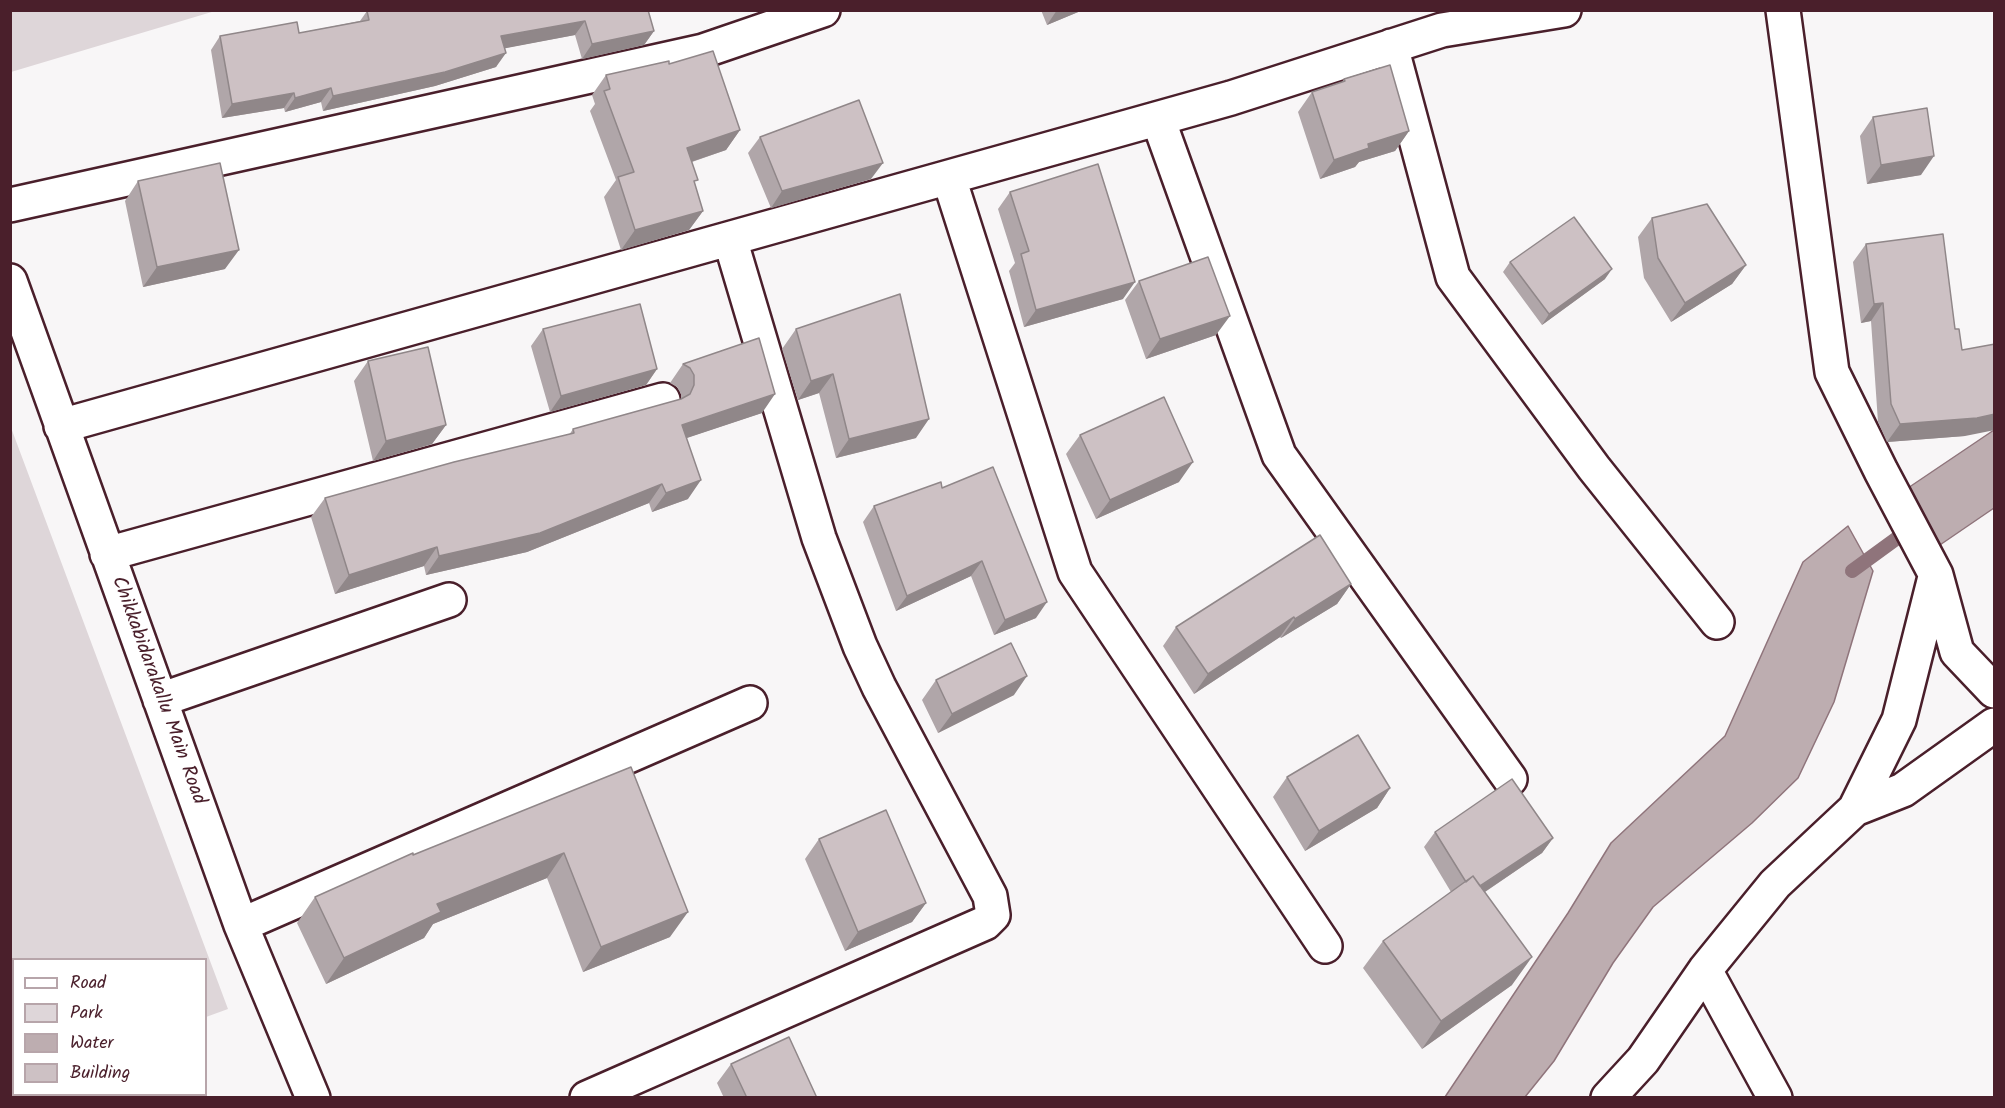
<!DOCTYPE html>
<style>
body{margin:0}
#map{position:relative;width:2005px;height:1108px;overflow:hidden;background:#f8f6f7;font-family:Kalam,sans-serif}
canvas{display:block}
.frame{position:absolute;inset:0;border:12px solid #4a1f2b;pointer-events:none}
.legend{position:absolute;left:12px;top:958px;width:195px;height:138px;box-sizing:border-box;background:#fff;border:2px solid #b7a5aa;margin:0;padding:8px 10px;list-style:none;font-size:18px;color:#4a1f2b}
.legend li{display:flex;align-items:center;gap:12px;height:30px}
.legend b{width:30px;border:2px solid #b7a5aa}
</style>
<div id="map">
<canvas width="2005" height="1108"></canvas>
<div class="frame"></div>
<ul class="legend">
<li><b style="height:8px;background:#fff"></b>Road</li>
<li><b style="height:16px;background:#ded6d9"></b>Park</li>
<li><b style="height:16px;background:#bdadb0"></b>Water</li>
<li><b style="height:16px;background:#cdc1c4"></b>Building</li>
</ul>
</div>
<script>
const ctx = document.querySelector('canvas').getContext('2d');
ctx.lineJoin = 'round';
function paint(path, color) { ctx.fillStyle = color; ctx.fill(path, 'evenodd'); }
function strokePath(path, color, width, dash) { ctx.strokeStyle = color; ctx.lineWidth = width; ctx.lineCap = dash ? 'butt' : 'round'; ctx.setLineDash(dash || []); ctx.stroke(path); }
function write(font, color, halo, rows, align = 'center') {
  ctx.font = font + ' Kalam,sans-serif'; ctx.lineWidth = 5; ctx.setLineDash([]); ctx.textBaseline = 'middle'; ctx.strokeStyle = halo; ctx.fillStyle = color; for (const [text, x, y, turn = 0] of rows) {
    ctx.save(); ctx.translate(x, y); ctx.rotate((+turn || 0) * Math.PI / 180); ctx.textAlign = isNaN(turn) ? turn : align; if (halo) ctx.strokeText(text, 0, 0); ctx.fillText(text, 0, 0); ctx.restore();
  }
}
paint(new Path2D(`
 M11 10H215V11L11 72Z
 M10 425 228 1009 206 1017V960H14V1080L11 1081Z`), '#ded6d9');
const water = new Path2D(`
 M1994 430V508L1934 549 1902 492Z
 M1848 526 1873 571 1834 702 1798 778 1752 823 1653 907 1613 963 1554 1061 1525 1097H1445L1568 913 1611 843 1725 736 1803 562Z`);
paint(water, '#bdadb0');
strokePath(water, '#8f747b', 1.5);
strokePath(new Path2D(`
 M1852 571 1911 528`), '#8f747b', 14);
const minor = new Path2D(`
 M1783 10 1832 372 1881 471 1936 575 1957 652 1994 691
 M1391 46 1453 277 1594 468 1717 622
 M1158 119 1279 455 1510 779
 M949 178 1075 572 1325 946
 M10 205 703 51 823 10
 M10 281 241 925 313 1098
 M61 426 1231 98 1442 30 1564 10
 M107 554 663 400
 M160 700 449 600
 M1855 809 1903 790 1994 725
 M241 925 750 703
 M1705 970 1775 1098
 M587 1098 985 923 993 915 990 896 879 687 860 646 819 538 730 239
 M1608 1098 1643 1060 1705 970 1775 884 1855 809 1899 720 1935 577`);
strokePath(minor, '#4a1f2b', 38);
strokePath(minor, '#fff', 33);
paint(new Path2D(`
 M648 10 654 31 644 45 582 59 575 35 505 48 496 67 435 86 323 111 321 102 285 112 284 108 222 118 211 50 220 36 299 33 360 21 367 11Z
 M1041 10H1083L1047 25Z
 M669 64 740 130 726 150 692 162 695 184 703 211 689 230 621 250 604 197 616 180 590 111 595 104 592 95 606 75Z
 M1344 79 1409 131 1395 151 1359 162 1355 167 1320 179 1298 112 1312 92 1342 82Z
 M1873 117 1921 175 1867 184 1860 136Z
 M760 137 871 179 771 208 748 153Z
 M138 181 225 269 143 287 125 201Z
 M1010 192 1123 299 1024 327 1009 271 1015 263 998 209Z
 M1652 218 1746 265 1732 284 1671 322 1644 278 1638 237Z
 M1866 244 1965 436 1887 442 1878 422 1871 321 1861 323 1853 262Z
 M1510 262 1605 279 1542 325 1503 272Z
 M1139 281 1216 335 1146 359 1125 300Z
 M543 329 657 369 646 385 550 412 531 346Z
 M796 329 916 438 836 458 819 393 798 400 782 349Z
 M368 361 446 425 432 444 373 461 354 381Z
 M683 364 762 413 686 438 688 499 652 512 649 503 527 552 426 575 424 566 335 594 311 517 325 498 569 435 573 429 681 399V394L677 387 670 383Z
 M1080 435 1179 482 1096 519 1066 454Z
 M942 488 1036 618 994 635 971 576 896 611 863 522 874 506Z
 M1351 584 1337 604 1281 638 1280 637 1194 694 1163 646 1176 627Z
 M936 680 1014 695 938 733 922 700Z
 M631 767 670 937 583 972 547 878 433 924 424 938 326 984 297 923 315 897 413 855Z
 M1287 777 1390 788 1377 808 1305 851 1273 797Z
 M1435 832 1553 838 1542 853 1485 892 1512 985 1422 1049 1363 968 1383 941 1451 892 1424 847Z
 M819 839 926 903 912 922 845 951 805 859Z
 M731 1064 817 1098H724L717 1083Z`), '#b0a6a9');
paint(new Path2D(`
 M1057 10H1083L1047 25Z
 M585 21 575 35 491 51 501 36Z
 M654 31 644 45 582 59 592 44Z
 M506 53 496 67 435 86 323 111 333 96Z
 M331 88 321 102 285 112 295 98Z
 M294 93 284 108 222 118 232 104Z
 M740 130 726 150 673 168 687 148Z
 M1409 131 1395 151 1359 162 1355 167 1320 179 1334 160 1368 144Z
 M1934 156 1921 175 1867 184 1881 165Z
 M883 163 871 179 771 208 782 191Z
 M703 211 689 230 621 250 635 230Z
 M239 250 225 269 143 287 157 267Z
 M1746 265 1732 284 1671 322 1685 303Z
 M1612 269 1605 279 1542 325 1549 314Z
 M1135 282 1123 299 1024 327 1036 310Z
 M1883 303 1871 321 1861 323 1874 304Z
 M1230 316 1216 335 1146 359 1160 339Z
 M657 369 646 385 550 412 561 396Z
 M833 374 819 393 798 400 811 381Z
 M775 394 762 413 669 444 682 425Z
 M1995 414V430L1965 436 1887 442 1900 424Z
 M929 419 916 438 836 458 849 439Z
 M446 425 432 444 373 461 386 441Z
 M1193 462 1179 482 1096 519 1110 500Z
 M701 480 688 499 652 512 666 493Z
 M662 484 649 503 527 552 426 575 439 556Z
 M437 547 424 566 335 594 349 575Z
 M982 561 971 576 896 611 907 596Z
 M1351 584 1337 604 1281 638 1295 619Z
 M1047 602 1036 618 994 635 1005 620Z
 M1294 617 1280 637 1194 694 1208 674Z
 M1027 676 1014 695 938 733 952 714Z
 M1390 788 1377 808 1305 851 1319 831Z
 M1553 838 1542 853 1461 908 1472 892Z
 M564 853 547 878 433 924 424 938 326 984 344 958 437 904Z
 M926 903 912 922 845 951 858 932Z
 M688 912 670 937 583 972 601 947Z
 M1532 957 1512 985 1422 1049 1441 1021Z`), '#908789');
const building = new Path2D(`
 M369 10H648L654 31 592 44 585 21 501 36 506 53 445 72 333 96 331 88 295 98 294 93 232 104 220 36 297 22 299 33 369 20 367 11Z
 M713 51 740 130 687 148 698 180 694 181 703 211 635 230 618 177 634 172 604 91 610 89 606 75 669 61V64Z
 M1390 65 1409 131 1368 144 1369 148 1334 160 1312 92 1345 81 1344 79Z
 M859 100 883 163 782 191 760 137Z
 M1927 108 1934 156 1881 165 1873 117Z
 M220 163 239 250 157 267 138 181Z
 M1098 164 1135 282 1036 310 1021 254 1029 251 1010 192Z
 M1707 204 1746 265 1685 303 1658 258 1652 218Z
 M1574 217 1612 269 1549 314 1510 262Z
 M1943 234 1955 329H1959L1962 350 1995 344V414L1977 418 1900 424 1891 404 1883 303 1874 304 1866 244Z
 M1208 257 1230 316 1160 339 1139 281Z
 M900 294 929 419 849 439 833 374 811 381 796 329Z
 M640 304 657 369 561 396 543 329Z
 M759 338 775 394 682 425 701 480 666 493 662 484 540 533 439 556 437 547 349 575 325 498 454 462 574 433 573 429 681 399 690 394 694 385V375L690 368 683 364Z
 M428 347 446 425 386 441 368 361Z
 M1164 397 1193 462 1110 500 1080 435Z
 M993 467 1047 602 1005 620 982 561 907 596 874 506 941 482 942 488Z
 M1320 535 1351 584 1295 619 1294 617 1208 674 1176 627Z
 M1011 643 1027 676 952 714 936 680Z
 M1358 735 1390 788 1319 831 1287 777Z
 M631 767 688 912 601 947 564 853 437 904 441 912 344 958 315 897 413 853V855Z
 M1512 779 1553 838 1480 886 1473 876 1466 882 1435 832Z
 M886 810 926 903 858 932 819 839Z
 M1473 876 1532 957 1441 1021 1383 941Z
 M789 1037 817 1098H747L731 1064Z`);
paint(building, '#cdc1c4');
strokePath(building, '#908789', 1.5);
write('20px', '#4a1f2b', '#fff', [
 ["Chikkabidarakallu Main Road",157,691,70]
]);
</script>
